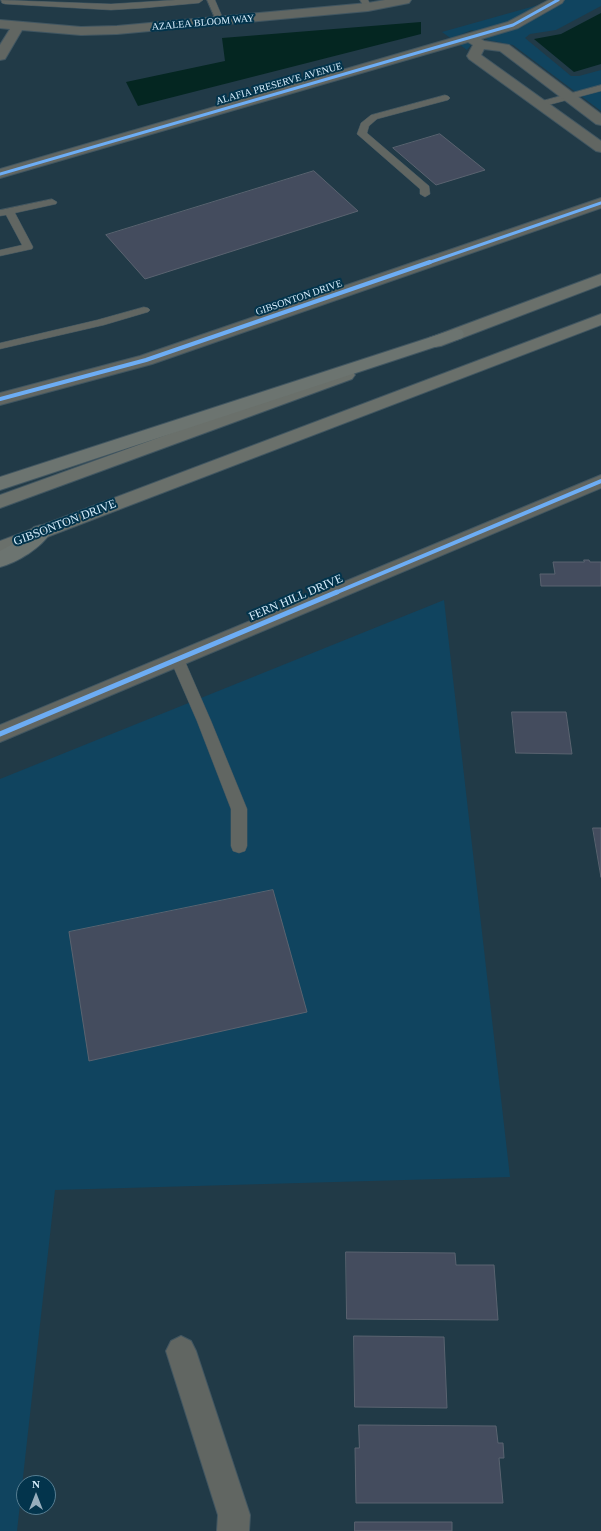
<!DOCTYPE html>
<style>
body{margin:0}
#map{position:relative;width:601px;height:1531px;overflow:hidden;background:#213a47;font-family:Georgia,serif}
canvas{display:block}
.north{position:absolute;left:16px;top:1475px;width:40px;height:40px;box-sizing:border-box;background:#03344c;border:1px solid #577e92;border-radius:50%;rotate:0deg;font-size:11px;font-weight:700;line-height:16px;text-align:center;color:#d6edfc}
.north::after{content:'';display:block;margin:auto;width:14px;height:18px;background:#97aebd;clip-path:polygon(50% 0,100% 100%,50% 72%,0 100%)}
</style>
<div id="map">
<canvas width="601" height="1531"></canvas>
<div class="north">N</div>
</div>
<script>
const ctx = document.querySelector('canvas').getContext('2d');
ctx.lineJoin = 'round';
function paint(path, color) { ctx.fillStyle = color; ctx.fill(path, 'evenodd'); }
function strokePath(path, color, width, dash) { ctx.strokeStyle = color; ctx.lineWidth = width; ctx.lineCap = dash ? 'butt' : 'round'; ctx.setLineDash(dash || []); ctx.stroke(path); }
function write(font, color, halo, rows, align = 'center') {
  ctx.font = font + ' Georgia,serif'; ctx.lineWidth = 4; ctx.setLineDash([]); ctx.textBaseline = 'middle'; ctx.strokeStyle = halo; ctx.fillStyle = color; for (const [text, x, y, turn = 0] of rows) {
    ctx.save(); ctx.translate(x, y); ctx.rotate((+turn || 0) * Math.PI / 180); ctx.textAlign = isNaN(turn) ? turn : align; if (halo) ctx.strokeText(text, 0, 0); ctx.fillText(text, 0, 0); ctx.restore();
  }
}
paint(new Path2D(`
 M556 0H601V6L556 30 530 34 525 38 571 76H579L601 70V111L513 45 488 40 472 30 457 36 471 45 467 50 442 32Z
 M444 600 510 1177 55 1190 17 1531H0V779Z`), '#10445f');
paint(new Path2D(`
 M601 13V64L574 72 534 39 561 34Z
 M421 22V34L138 106 126 82 225 61 222 38Z`), '#042621');
const building = new Path2D(`
 M440 134 485 170 436 185 393 148Z
 M314 171 358 211 145 279 106 235Z
 M584 560H589L590 562H601V586H541L540 574H555L553 562H584Z
 M512 712H566L572 754 516 753Z
 M593 828H601V877Z
 M273 890 307 1012 89 1061 69 932Z
 M346 1252 455 1253 456 1265H494L498 1320 347 1319Z
 M354 1336 444 1337 447 1408 355 1407Z
 M359 1425 496 1426 498 1443H503L504 1458H499L503 1503H356L355 1448H359Z
 M355 1522H452V1531H355Z`);
paint(building, '#444c5e');
strokePath(building, '#5a6370', 1);
const service = new Path2D(`
 M1 0 111 4 175 0H203L199 3 144 8 111 10 5 4 2 3Z
 M207 0H215L224 21 223 23H217Z
 M360 0H368L372 7 371 9H365Z
 M601 85V91L541 107 536 104 538 102Z
 M445 95 448 96 450 98 448 100 377 119 369 126 367 133 429 186 430 194 425 197 420 194V189L357 134 361 123 371 115Z
 M52 199 57 202 56 204 15 213 33 247 32 249 0 256V250L22 245 6 215 0 216V210Z
 M144 307 148 308 150 310 148 312 104 325 0 349V343L97 320Z
 M177 654 182 655 184 659 211 721 247 809V846L245 851 239 853 233 851 231 846V809L197 721 170 659 172 655Z`);
const minor = new Path2D(`
 M385 0H411L409 3 368 11 117 34 81 35 22 30 5 59 0 60V45L10 29 0 28V20L81 27 117 26 368 3Z
 M549 0H564L562 3 518 28 481 39 484 41 509 45 601 114V125L596 124 500 51 484 49 481 55 601 141V152L596 151 469 59 467 56 473 45 468 42 0 178V169L508 22Z
 M601 198V208L152 364 0 405V393L140 356Z
 M601 475V488L0 742V725Z
 M181 1336 191 1341 196 1351 250 1515 249 1531H217L218 1515 166 1351 171 1341Z`);
const secondary = new Path2D(`
 M601 274V285L441 346 435 347 429 346 427 342 429 338Z
 M601 314V325L0 555V541Z
 M346 370 352 371 355 375 352 379 0 508V495Z`);
const motorway = new Path2D(`
 M456 329 462 330 464 334 462 338 0 490V477Z
 M41 525 48 527 51 532C41 548 18 562 0 567V551L18 541 34 527Z`);
strokePath(service, '#415661', 1);
strokePath(minor, '#415661', 2);
strokePath(secondary, '#415661', 2);
strokePath(motorway, '#415661', 2);
paint(service, '#616662');
paint(minor, '#616662');
paint(secondary, '#6a706b');
paint(motorway, '#6c7470');
strokePath(new Path2D(`
 M0 174 513 25 558 0
 M428 263 601 203`), '#6dadf4', 3);
strokePath(new Path2D(`
 M0 399 146 360 430 262
 M335 593 601 481`), '#6dadf4', 4);
strokePath(new Path2D(`
 M0 734 337 592`), '#6dadf4', 5);
write('10px', '#d6edfc', '#03344c', [
 ["AZALEA BLOOM WAY",203,23,-5],
 ["ALAFIA PRESERVE AVENUE",279,84,-16],
 ["GIBSONTON DRIVE",299,298,-19]
]);
write('12px', '#d6edfc', '#03344c', [
 ["GIBSONTON DRIVE",65,523,-21],
 ["FERN HILL DRIVE",296,598,-23]
]);
</script>
